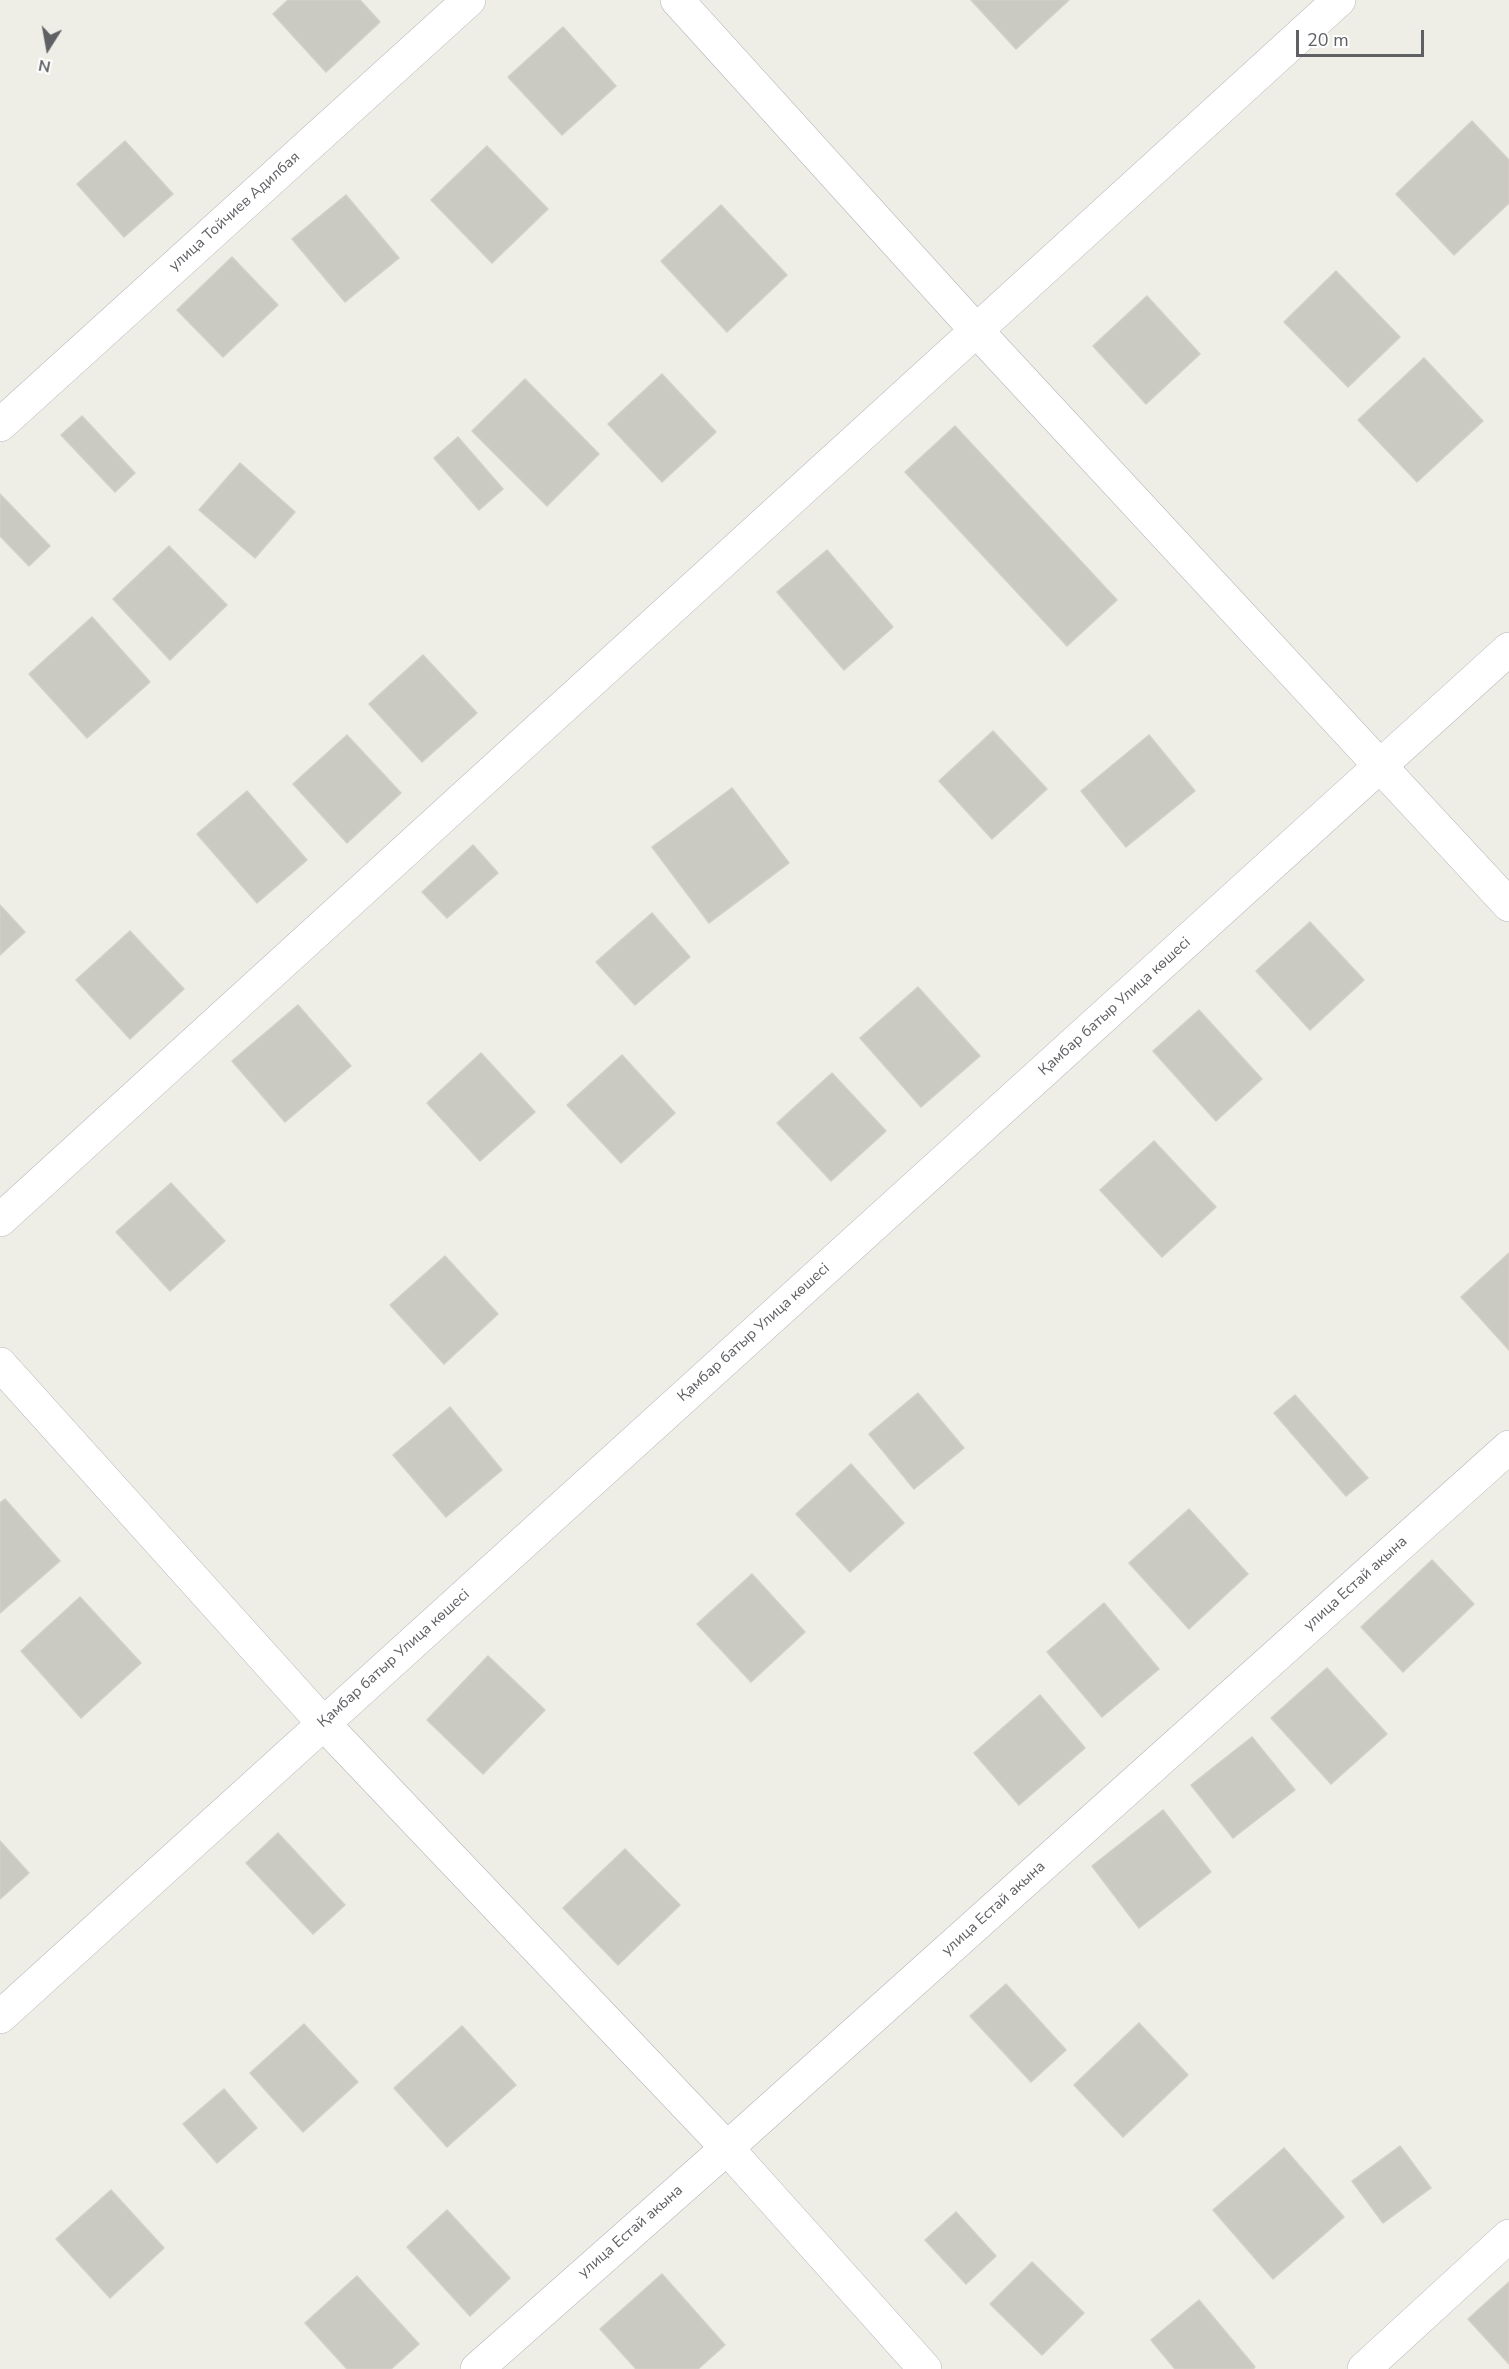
<!DOCTYPE html>
<meta charset="utf-8">
<style>
body{margin:0}
#map{position:relative;width:1509px;height:2369px;overflow:hidden;background:#eeede6;font-family:"Nunito Sans",sans-serif}
canvas{display:block}
.north{position:absolute;left:18px;top:18px;width:60px;height:60px;-webkit-text-stroke:4px #fff;paint-order:stroke;rotate:191deg;font-size:16px;font-weight:700;line-height:24px;text-align:center;color:#5e6064}
.north::after{content:'';display:block;margin:auto;width:21px;height:27px;background:#5e6064;clip-path:polygon(50% 0,100% 100%,50% 72%,0 100%)}
.scale{position:absolute;left:1296px;top:30px;width:128px;height:27px;box-sizing:border-box;border:3px solid #5e6064;border-top:0;padding-left:8px;font-size:18px;line-height:21px;white-space:nowrap;color:#5e6064;-webkit-text-stroke:4px #fff;paint-order:stroke}
</style>
<div id="map">
<canvas width="1509" height="2369"></canvas>
<div class="north">N</div>
<div class="scale">20 m</div>
</div>
<script>
const ctx = document.querySelector('canvas').getContext('2d');
ctx.lineJoin = 'round';
function paint(path, color) { ctx.fillStyle = color; ctx.fill(path, 'evenodd'); }
function strokePath(path, color, width, dash) { ctx.strokeStyle = color; ctx.lineWidth = width; ctx.lineCap = dash ? 'butt' : 'round'; ctx.setLineDash(dash || []); ctx.stroke(path); }
function write(font, color, halo, rows, align = 'center') {
  ctx.font = font + ' "Nunito Sans",sans-serif'; ctx.lineWidth = 5; ctx.setLineDash([]); ctx.textBaseline = 'middle'; ctx.strokeStyle = halo; ctx.fillStyle = color; for (const [text, x, y, turn = 0] of rows) {
    ctx.save(); ctx.translate(x, y); ctx.rotate((+turn || 0) * Math.PI / 180); ctx.textAlign = isNaN(turn) ? turn : align; if (halo) ctx.strokeText(text, 0, 0); ctx.fillText(text, 0, 0); ctx.restore();
  }
}
const building = new Path2D(`
 M288 0H360L380 22 326 72 273 14Z
 M971 0H1069L1016 49Z
 M563 27 616 86 562 135 508 77Z
 M1472 121 1509 160V203L1454 255 1396 194Z
 M125 141 173 194 124 237 77 184Z
 M487 146 548 209 492 263 431 200Z
 M346 195 399 258 345 302 292 239Z
 M721 205 787 275 727 332 661 261Z
 M232 257 278 305 223 357 177 310Z
 M1336 271 1400 337 1348 387 1284 322Z
 M1147 296 1200 354 1146 404 1093 346Z
 M1424 358 1483 421 1417 482 1358 420Z
 M662 374 716 432 662 482 608 424Z
 M525 379 599 454 547 506 472 431Z
 M82 416 135 473 115 492 61 435Z
 M955 426 1117 600 1067 646 905 472Z
 M458 437 503 489 479 510 434 458Z
 M240 463 295 512 255 558 199 510Z
 M0 494 50 546 29 566 0 536Z
 M169 546 227 605 170 660 113 599Z
 M827 550 893 627 844 670 777 592Z
 M92 617 150 682 87 738 29 674Z
 M423 655 477 713 422 762 369 704Z
 M993 731 1047 789 992 839 939 781Z
 M347 735 401 793 347 843 293 784Z
 M1149 735 1195 791 1126 847 1081 791Z
 M732 788 789 863 709 923 652 847Z
 M247 791 307 860 257 903 197 834Z
 M473 845 498 873 447 918 422 892Z
 M0 905 25 932 0 955Z
 M652 913 690 957 635 1005 596 962Z
 M1310 922 1364 980 1310 1030 1256 971Z
 M130 931 184 989 130 1039 76 980Z
 M918 987 980 1056 921 1107 860 1038Z
 M298 1005 351 1066 285 1122 232 1061Z
 M1199 1010 1262 1079 1216 1121 1153 1051Z
 M481 1053 535 1112 480 1161 427 1103Z
 M622 1055 675 1113 621 1163 567 1105Z
 M832 1073 886 1131 831 1181 777 1123Z
 M1154 1141 1216 1207 1162 1257 1100 1190Z
 M171 1183 225 1241 170 1291 116 1232Z
 M1509 1253V1350L1461 1297Z
 M445 1256 498 1314 444 1364 390 1305Z
 M918 1393 964 1448 914 1489 869 1434Z
 M1295 1395 1368 1478 1346 1496 1274 1413Z
 M450 1407 502 1470 446 1517 393 1455Z
 M851 1464 904 1523 850 1572 796 1514Z
 M5 1499 60 1561 0 1613V1503Z
 M1189 1509 1248 1574 1189 1629 1129 1563Z
 M1432 1560 1474 1604 1403 1672 1361 1627Z
 M752 1574 805 1632 751 1682 697 1624Z
 M80 1597 141 1663 81 1718 21 1651Z
 M1104 1603 1159 1669 1102 1717 1047 1652Z
 M488 1656 545 1710 483 1774 427 1720Z
 M1327 1668 1387 1734 1331 1784 1271 1718Z
 M1040 1695 1085 1748 1019 1805 974 1753Z
 M1252 1737 1295 1790 1233 1838 1191 1785Z
 M1163 1810 1211 1872 1139 1928 1092 1866Z
 M278 1833 345 1905 313 1934 246 1863Z
 M0 1841 29 1873 0 1899Z
 M625 1849 680 1905 618 1965 563 1908Z
 M1006 1984 1066 2050 1031 2082 970 2016Z
 M1139 2023 1188 2075 1123 2137 1074 2085Z
 M304 2024 358 2082 303 2132 250 2073Z
 M462 2026 516 2085 447 2147 394 2088Z
 M224 2089 257 2128 217 2163 183 2124Z
 M1400 2146 1431 2188 1383 2223 1352 2181Z
 M1284 2148 1344 2217 1273 2279 1213 2210Z
 M111 2190 164 2248 110 2298 56 2239Z
 M447 2210 510 2278 470 2316 407 2247Z
 M956 2212 996 2256 966 2284 925 2240Z
 M1032 2262 1084 2313 1042 2355 990 2304Z
 M662 2274 725 2345 698 2369H636L600 2329Z
 M357 2276 419 2344 391 2369H347L305 2323Z
 M1509 2282V2364L1468 2319Z
 M1199 2300 1255 2367 1253 2369H1175L1151 2340Z`);
paint(building, '#cac9c2');
strokePath(building, '#d2d0c5', 1.5);
const minor = new Path2D(`
 M677 0 976 330 1509 905
 M0 425 469 0
 M0 1220 1339 0
 M0 1364 323 1723 727 2148 925 2369
 M0 2017 1509 649
 M477 2369 727 2148 1509 1447
 M1364 2369 1509 2236`);
strokePath(minor, '#b3b5b9', 34);
strokePath(minor, '#fff', 33);
write('15px', '#5e6064', '#fff', [
 ["улица Тойчиев Адилбая",235,212,-42],
 ["Қамбар батыр Улица көшесі",1115,1007,-42],
 ["Қамбар батыр Улица көшесі",754,1333,-42],
 ["улица Естай акына",1356,1584,-42],
 ["Қамбар батыр Улица көшесі",394,1659,-42],
 ["улица Естай акына",994,1909,-42],
 ["улица Естай акына",631,2232,-41]
]);
</script>
